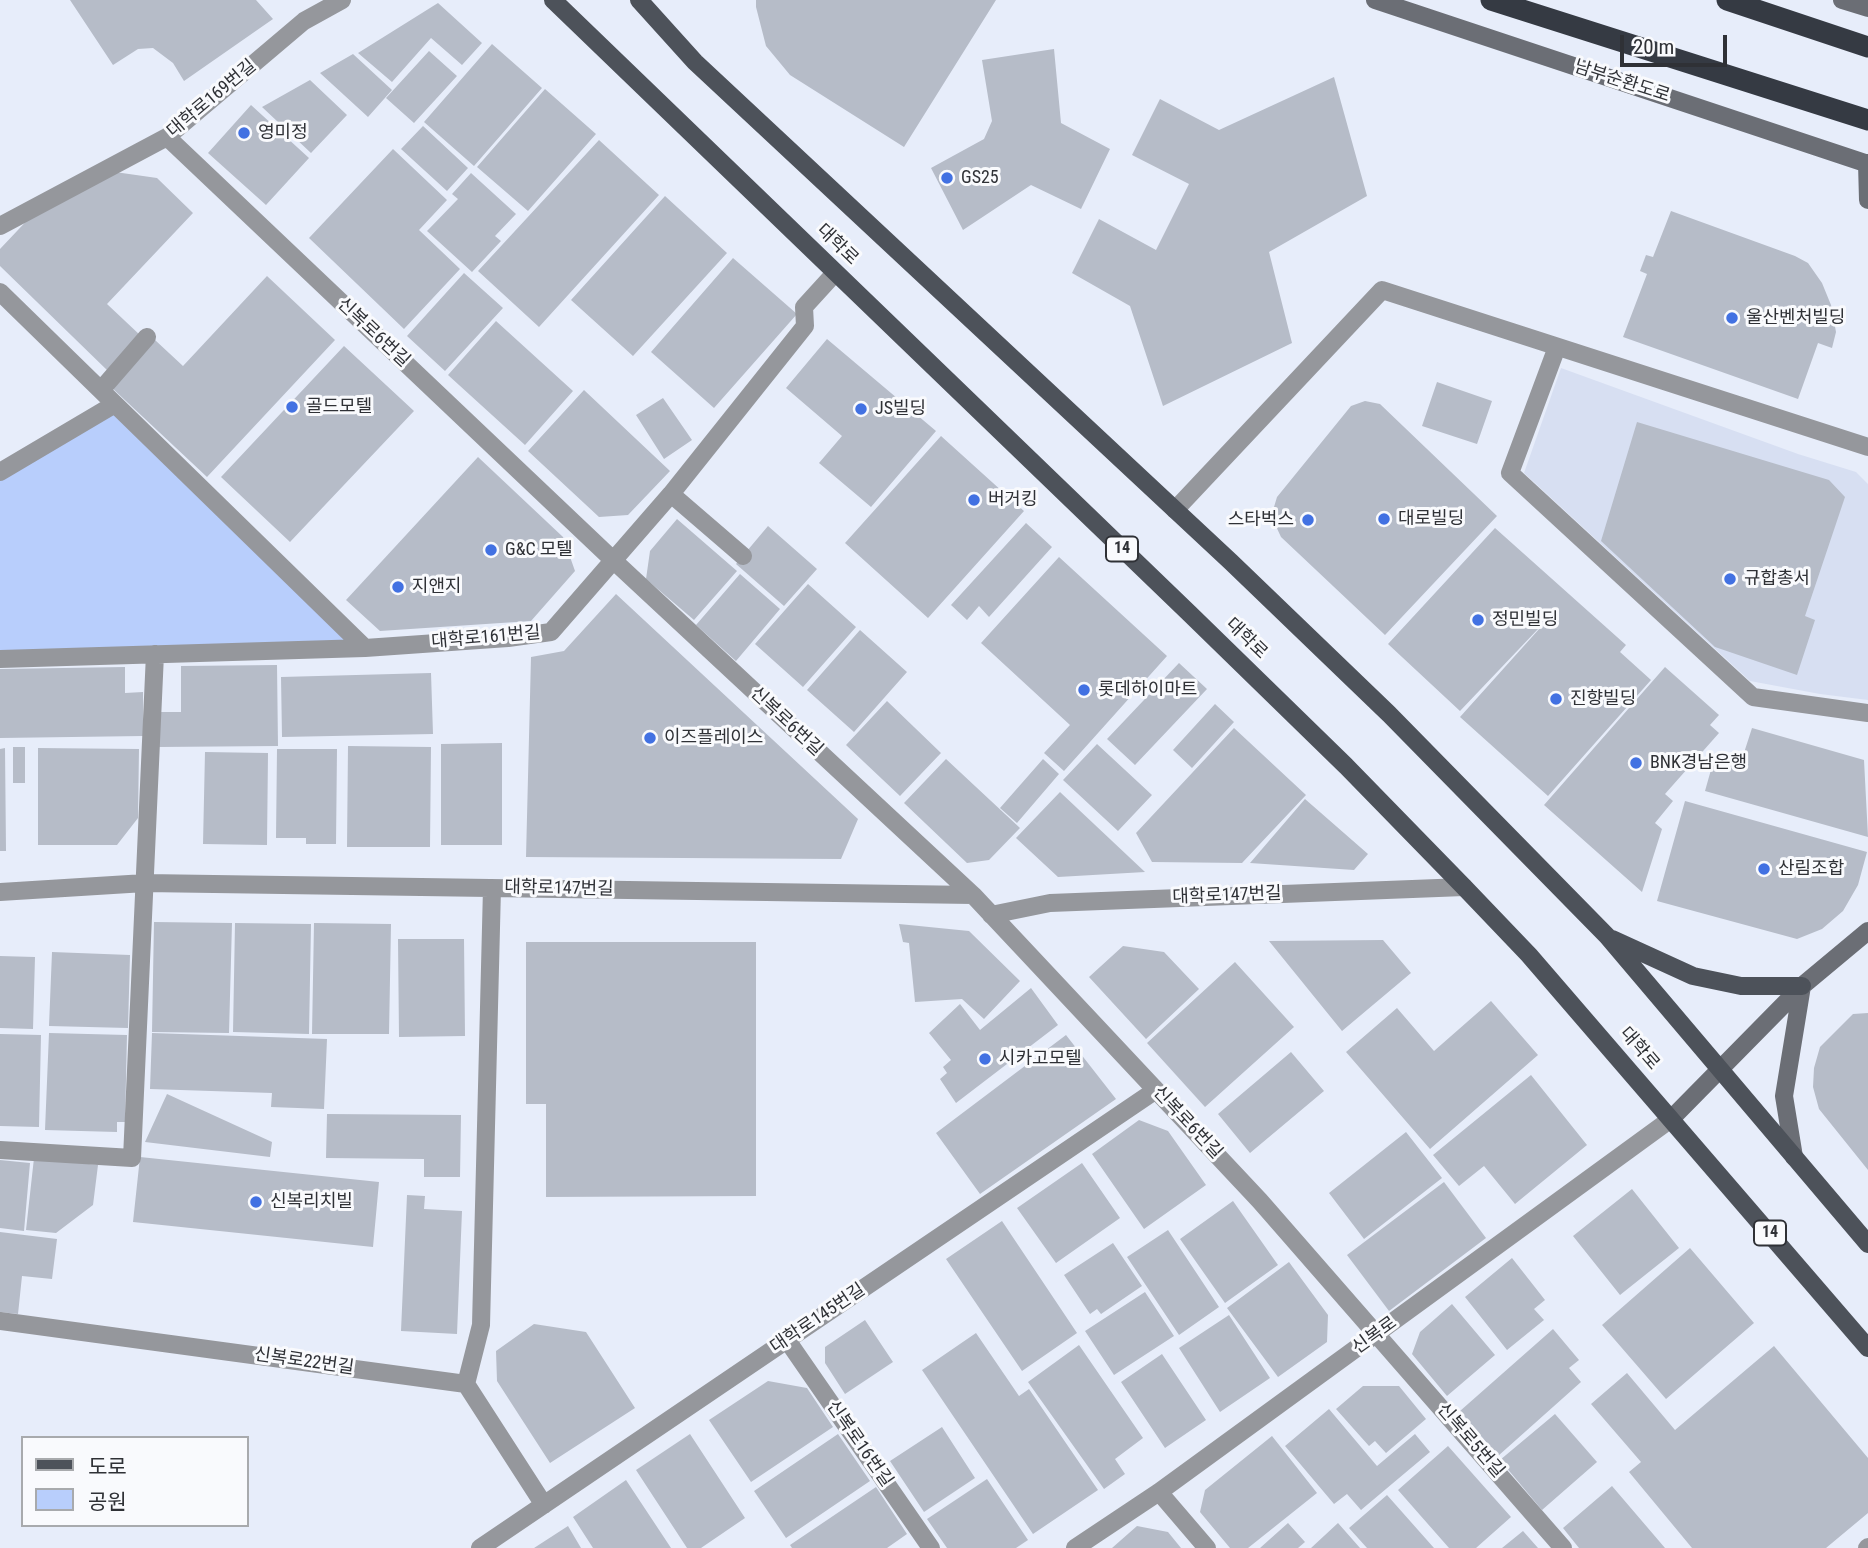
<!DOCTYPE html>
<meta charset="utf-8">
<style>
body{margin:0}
#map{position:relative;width:1868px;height:1548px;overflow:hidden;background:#e7edfa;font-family:"Roboto Condensed","Noto Sans KR",sans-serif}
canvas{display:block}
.legend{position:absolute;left:21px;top:1436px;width:228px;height:91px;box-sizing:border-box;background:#f9fafd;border:2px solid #a8aaad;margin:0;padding:9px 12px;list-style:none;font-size:21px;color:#2f3136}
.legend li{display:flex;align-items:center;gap:14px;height:35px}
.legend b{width:35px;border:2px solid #a8aaad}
.scale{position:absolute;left:1620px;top:35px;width:107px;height:32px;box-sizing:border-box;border:4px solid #2f3136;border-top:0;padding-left:9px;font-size:21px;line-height:24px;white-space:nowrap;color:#2f3136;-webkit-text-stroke:5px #f9fafd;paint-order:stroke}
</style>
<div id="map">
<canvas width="1868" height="1548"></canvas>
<ul class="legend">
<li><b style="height:9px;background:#4d525a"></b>도로</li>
<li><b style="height:19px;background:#b8cefc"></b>공원</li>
</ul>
<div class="scale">20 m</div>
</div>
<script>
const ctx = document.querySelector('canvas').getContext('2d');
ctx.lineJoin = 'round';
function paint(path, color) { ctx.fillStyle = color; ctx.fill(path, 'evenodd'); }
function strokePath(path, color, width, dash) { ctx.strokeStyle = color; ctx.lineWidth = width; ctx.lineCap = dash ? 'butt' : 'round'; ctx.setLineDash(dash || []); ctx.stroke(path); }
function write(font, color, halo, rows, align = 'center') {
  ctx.font = font + ' "Roboto Condensed","Noto Sans KR",sans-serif'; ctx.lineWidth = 6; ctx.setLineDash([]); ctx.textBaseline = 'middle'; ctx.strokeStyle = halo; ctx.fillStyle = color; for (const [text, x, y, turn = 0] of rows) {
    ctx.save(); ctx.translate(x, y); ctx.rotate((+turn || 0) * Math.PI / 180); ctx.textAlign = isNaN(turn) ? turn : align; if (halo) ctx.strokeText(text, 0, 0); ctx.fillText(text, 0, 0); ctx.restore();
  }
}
paint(new Path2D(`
 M1561 368 1798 454 1856 472 1868 484V700L1820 694 1750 681 1524 473Z`), '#d7dff2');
paint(new Path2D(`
 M115 404 365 648 0 659V472Z`), '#b8cefc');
paint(new Path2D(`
 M70 0H256L273 19 184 81 173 63 153 48 138 49 113 65Z
 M756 0H996L904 147 790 75 766 46 756 7Z
 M438 3 482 43 462 65 431 38 392 82 358 53Z
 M492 44 542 88 474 166 424 122Z
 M1054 49 1061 123 1110 149 1081 209 1031 185 963 230 931 168 984 139 992 121 982 60Z
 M429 51 457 76 414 123 386 98Z
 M353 54 392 90 368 117 320 73Z
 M1334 77 1367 196 1269 252 1292 343 1163 406 1130 306 1072 273 1099 219 1156 250 1189 184 1132 155 1160 99 1219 130Z
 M310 80 347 115 311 153 262 107Z
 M545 89 596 134 528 211 477 167Z
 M251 105 309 158 266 205 208 153Z
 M423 126 468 168 447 191 401 149Z
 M599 140 659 195 539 327 478 271Z
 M393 149 447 200 419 230 460 269 404 329 309 238Z
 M115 172 157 178 193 213 107 304 141 336 109 372 0 266V249L34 213Z
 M471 173 516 214 495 236 501 241 472 272 427 231 458 199 452 194Z
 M665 196 727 253 633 356 571 300Z
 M1671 211 1795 256 1808 263 1822 283 1831 305 1836 332 1832 348 1818 343 1798 399 1623 337 1647 274 1640 271 1646 255 1653 257Z
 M733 258 797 314 714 408 651 352Z
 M464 273 503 308 445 371 407 336Z
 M267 276 335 340 207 477 111 387 155 340 183 366Z
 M496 321 573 391 525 445 448 375Z
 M827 339 936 431 871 507 819 463 842 436 786 388Z
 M344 346 414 411 290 542 221 477Z
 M1437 382 1492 401 1477 444 1422 426Z
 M584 390 670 471 628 515 599 517 528 451Z
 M663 398 692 440 664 459 636 415Z
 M1365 401 1380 404 1497 516 1385 635 1281 537 1274 522V507L1277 497 1351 406Z
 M1637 422 1829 480 1845 497 1805 616 1815 620 1797 675 1715 647 1601 541Z
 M941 436 1024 511 928 618 845 543Z
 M478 457 563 537 575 571 531 621 380 631 346 600Z
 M677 519 737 571 694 620 646 579 650 551Z
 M1026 523 1052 547 989 617 979 606 967 620 951 605Z
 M768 526 817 569 784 606 736 564Z
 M1495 528 1626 645 1620 652 1651 680 1548 796 1460 717 1558 608 1460 711 1388 644Z
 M1059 557 1167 656 1064 771 1044 753 1070 725 981 643Z
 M740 574 780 609 736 661 696 625Z
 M808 584 856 627 803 687 755 644Z
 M616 594 858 819 841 859 526 857 531 657 564 651Z
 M860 630 907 672 854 732 807 690Z
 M1179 663 1207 689 1135 765 1107 739Z
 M277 665 278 746 158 747V712H181V666Z
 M125 667V693L143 692V736L0 738V669Z
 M1665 667 1719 715 1710 725 1719 733 1665 794 1673 801 1655 823 1662 829 1642 892 1544 805Z
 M431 673 433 734 282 737 281 677Z
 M887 701 941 753 900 796 846 745Z
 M1215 704 1234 722 1192 768 1173 750Z
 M1234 728 1306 795 1242 863 1152 862 1136 833Z
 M1752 728 1864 760 1868 837 1705 791 1716 752 1742 759Z
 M502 743V845H441V744Z
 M1097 744 1152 795 1118 831 1063 780Z
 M348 746 431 747 430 847H347Z
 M13 747H25V783H13Z
 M5 748 6 851H0V749Z
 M38 748 139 749 138 818 117 845H38Z
 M277 749H337L336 844H306V838H276Z
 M205 752 268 753 267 845 203 844Z
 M946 759 1020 828 989 860 967 863 904 803Z
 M1043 759 1059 774 1017 823 1000 808Z
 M1060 792 1145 872 1058 877 1016 838Z
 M1305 799 1368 854 1354 870 1250 863Z
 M1685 801 1867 852 1858 885 1843 911 1822 929 1797 939 1657 901Z
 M154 922 232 923 229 1033 152 1032Z
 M235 923 311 924 309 1034 233 1032Z
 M314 923 391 924 389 1034H312Z
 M899 924 969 931 1020 981 984 1019 962 999 915 1002 909 943 903 942Z
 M398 939H464L465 1036 399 1037Z
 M1383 940 1411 973 1342 1031 1269 941Z
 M526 942H756V1196L546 1197V1104H526Z
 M1123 946 1164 952 1199 989 1146 1039 1089 977Z
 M52 952 130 955 128 1028 49 1026Z
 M0 956 35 957 33 1029 0 1028Z
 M1235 962 1294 1027 1205 1107 1147 1043Z
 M1031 988 1058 1025 956 1103 940 1079 947 1073 943 1067 951 1060 929 1033 960 1004 980 1030Z
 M1491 1001 1538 1055 1430 1149 1346 1052 1397 1008 1434 1051Z
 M1868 1013V1170L1819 1109 1813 1087 1814 1068 1820 1047 1853 1014Z
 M49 1033 127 1035 125 1122H117V1132L45 1130Z
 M152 1033 327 1039 324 1109 271 1107 272 1093 150 1089Z
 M0 1034 41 1035 39 1127 0 1126Z
 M1066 1035 1116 1099 980 1194 936 1133Z
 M1291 1052 1324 1091 1250 1153 1218 1114Z
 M1531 1075 1587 1145 1515 1204 1484 1166 1459 1186 1433 1155Z
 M167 1094 272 1142 270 1157 145 1142Z
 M327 1114 461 1115 460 1177H424V1159L326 1158Z
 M1139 1120 1168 1131 1206 1185 1144 1229 1092 1154Z
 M1406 1132 1442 1178 1364 1239 1329 1193Z
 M140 1157 379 1182 373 1247 133 1222Z
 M34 1158 98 1165 93 1205 56 1233 26 1230Z
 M0 1160 30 1163 24 1231 0 1228Z
 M1082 1163 1120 1218 1056 1263 1017 1208Z
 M1444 1182 1486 1238 1389 1311 1347 1255Z
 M1632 1189 1679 1248 1620 1295 1573 1236Z
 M407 1195 425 1196 424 1209 462 1211 457 1334 401 1331Z
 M1233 1201 1278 1265 1225 1303 1180 1239Z
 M1002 1221 1077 1333 1022 1371 946 1259Z
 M1168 1230 1219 1307 1179 1335 1127 1257Z
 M0 1232 57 1239 52 1279 22 1276 18 1314 0 1312Z
 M1113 1243 1142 1286 1101 1314 1097 1309 1090 1314 1064 1275Z
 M1690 1248 1754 1323 1666 1399 1602 1325Z
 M1512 1258 1545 1300 1534 1309 1544 1320 1507 1350 1465 1297Z
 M1289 1262 1328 1315 1327 1342 1278 1377 1227 1308Z
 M1145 1292 1174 1336 1114 1375 1085 1331Z
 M1452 1304 1495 1355 1447 1396 1412 1354 1420 1332Z
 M1229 1315 1270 1378 1220 1412 1179 1348Z
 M865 1320 893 1362 845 1394 825 1363V1347Z
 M534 1324 586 1332 635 1408 550 1463 497 1381 496 1351Z
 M1553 1329 1579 1360 1569 1368 1581 1382 1498 1456 1460 1411Z
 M976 1333 1019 1396 1029 1389 1098 1490 1033 1534 922 1370Z
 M1079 1345 1143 1438 1115 1459 1125 1474 1104 1489 1028 1382Z
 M1774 1346 1868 1458V1513L1826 1548H1692L1629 1472 1641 1462 1591 1404 1627 1373 1675 1430Z
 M1162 1354 1206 1420 1165 1448 1121 1382Z
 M768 1381 807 1388 833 1427 751 1482 709 1420Z
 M1363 1386H1399L1426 1419 1386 1453 1375 1441 1369 1446 1336 1409Z
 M1329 1409 1377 1466 1415 1434 1430 1452 1361 1510 1347 1494 1334 1504 1285 1446Z
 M1555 1414 1597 1462 1542 1510 1500 1460Z
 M942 1427 975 1478 924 1512 890 1461Z
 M690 1434 745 1518 701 1548H687L636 1470Z
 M838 1434 870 1481 786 1538 754 1491Z
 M1272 1436 1317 1493 1248 1548H1230L1200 1512 1205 1490Z
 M1448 1446 1511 1517 1476 1548H1449L1398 1490Z
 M987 1479 1028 1540 1016 1548H947L927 1519Z
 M626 1480 671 1548H593L573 1517Z
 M1612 1486 1665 1548H1579L1563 1528Z
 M876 1487 907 1534 887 1548H792L790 1545Z
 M1387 1495 1434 1548H1367L1349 1528Z
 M1288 1523 1305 1542 1298 1548H1260Z
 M1338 1523 1360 1548H1311Z
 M568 1526 581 1548H534Z
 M1137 1526 1168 1532 1181 1548H1112Z
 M1523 1531 1538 1548H1502Z`), '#b6bcc8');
strokePath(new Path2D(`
 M167 137 613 560 973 895 1260 1201 1563 1548
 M0 226 167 137 304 21 342 0
 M0 292 365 648
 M1557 347 1510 473 1753 697 1868 713
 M101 390 147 337
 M0 472 115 404
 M671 494 743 556
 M1175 510 1382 290 1868 447
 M0 659 365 648 508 638 551 632 671 494 805 326 804 307 835 273
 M0 892 145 883 973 895
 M991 915 1050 903 1464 887
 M0 1150 132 1158 155 654
 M0 1321 466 1384 544 1505
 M787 1340 931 1548
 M466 1384 481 1325 492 888
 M1159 1492 1207 1548
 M480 1548 1156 1090
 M1075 1548 1159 1492 1671 1119
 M1867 1548 1868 1547`), '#95979c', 18);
strokePath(new Path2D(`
 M1375 0 1868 164
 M1842 0 1868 8
 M1867 163 1868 200
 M1671 1119 1802 986 1868 931
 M1794 1157 1784 1096 1802 986`), '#6b6e75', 18);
strokePath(new Path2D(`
 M553 0 1189 613 1346 766 1464 887 1529 955 1868 1348
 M639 0 695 62 1231 562 1389 714 1607 936 1868 1244
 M1612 939 1693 976 1741 986H1802`), '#4d525a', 18);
strokePath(new Path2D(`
 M1491 0 1868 120
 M1727 0 1868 47`), '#353a43', 21);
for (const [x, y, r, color] of [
 [244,133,7,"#4271e2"],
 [947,178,7,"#4271e2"],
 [1732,318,7,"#4271e2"],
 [292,407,7,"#4271e2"],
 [861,409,7,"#4271e2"],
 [974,500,7,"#4271e2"],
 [1384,519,7,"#4271e2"],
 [1308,520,7,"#4271e2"],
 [491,550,7,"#4271e2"],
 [1730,579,7,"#4271e2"],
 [398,587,7,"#4271e2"],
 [1478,620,7,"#4271e2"],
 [1084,690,7,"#4271e2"],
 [1556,699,7,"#4271e2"],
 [650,738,7,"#4271e2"],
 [1636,763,7,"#4271e2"],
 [1764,869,7,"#4271e2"],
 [985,1059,7,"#4271e2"],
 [256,1202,7,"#4271e2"]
]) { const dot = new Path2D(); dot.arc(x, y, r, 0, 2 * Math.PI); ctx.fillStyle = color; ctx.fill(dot); strokePath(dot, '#f9fafd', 2.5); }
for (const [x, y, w] of [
 [1122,549,32],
 [1770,1233,32]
]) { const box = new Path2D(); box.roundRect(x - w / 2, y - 12.5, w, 25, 5); ctx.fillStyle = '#f9fafd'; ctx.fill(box); strokePath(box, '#2f3136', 2); }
write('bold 16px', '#2f3136', null, [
 ["14",1122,549],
 ["14",1770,1233]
]);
write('18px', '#2f3136', '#f9fafd', [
 ["남부순환도로",1622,82,18],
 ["대학로169번길",212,99,-40],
 ["대학로",837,245,44],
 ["신복로6번길",373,333,43],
 ["대학로161번길",486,638,-5],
 ["대학로",1246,639,44],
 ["신복로6번길",786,722,43],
 ["대학로147번길",559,889,1],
 ["대학로147번길",1227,896,-2],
 ["대학로",1639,1049,49],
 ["신복로6번길",1187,1123,47],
 ["대학로145번길",818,1319,-34],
 ["신복로",1375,1336,-36],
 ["신복로22번길",304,1362,8],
 ["신복로5번길",1470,1441,49],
 ["신복로16번길",859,1444,55]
]);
write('18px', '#2f3136', '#f9fafd', [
 ["영미정",258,133],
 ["GS25",961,178],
 ["울산벤처빌딩",1746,318],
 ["골드모텔",306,407],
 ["JS빌딩",875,409],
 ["버거킹",988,500],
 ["대로빌딩",1398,519],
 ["스타벅스",1294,520,"right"],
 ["G&C 모텔",505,550],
 ["규합총서",1744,579],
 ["지앤지",412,587],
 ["정민빌딩",1492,620],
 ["롯데하이마트",1098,690],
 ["진향빌딩",1570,699],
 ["이즈플레이스",664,738],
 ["BNK경남은행",1650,763],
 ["산림조합",1778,869],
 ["시카고모텔",999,1059],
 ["신복리치빌",270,1202]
], 'left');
</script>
